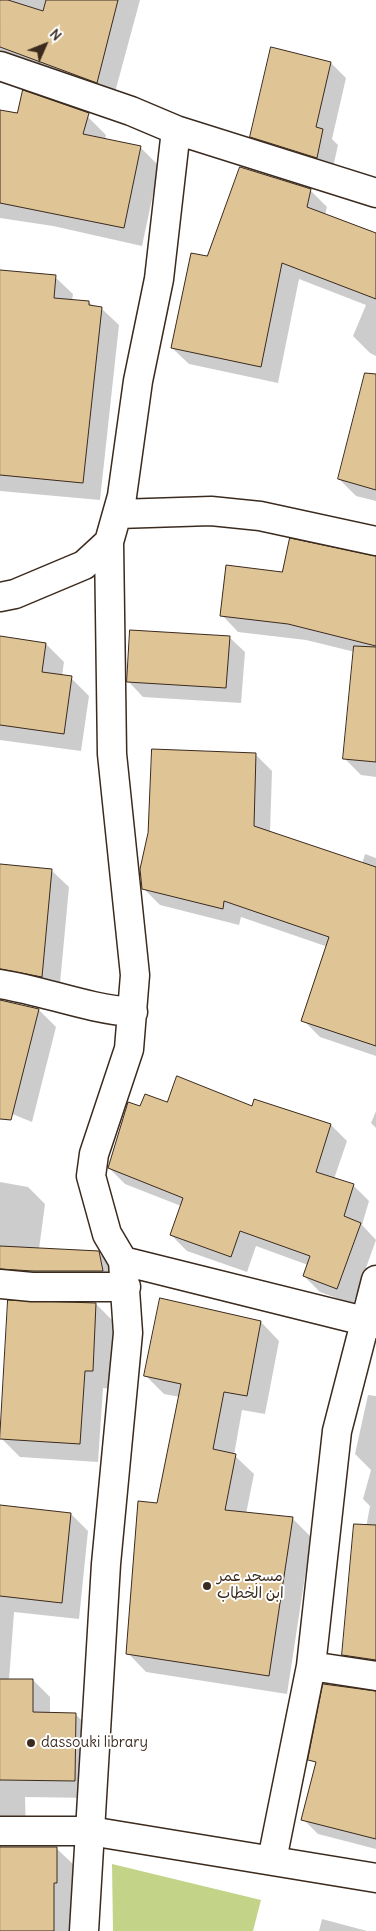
<!DOCTYPE html>
<meta charset="utf-8">
<style>
body{margin:0}
#map{position:relative;width:376px;height:1931px;overflow:hidden;background:#fff;font-family:Delius,sans-serif}
canvas{display:block}
.north{position:absolute;left:20px;top:20px;width:50px;height:50px;-webkit-text-stroke:4px #fff;paint-order:stroke;rotate:46deg;font-size:14px;font-weight:700;line-height:20px;text-align:center;color:#3b2a1e}
.north::after{content:'';display:block;margin:auto;width:18px;height:22px;background:#3b2a1e;clip-path:polygon(50% 0,100% 100%,50% 72%,0 100%)}
</style>
<div id="map">
<canvas width="376" height="1931"></canvas>
<div class="north">N</div>
</div>
<script>
const ctx = document.querySelector('canvas').getContext('2d');
ctx.lineJoin = 'round';
function paint(path, color) { ctx.fillStyle = color; ctx.fill(path, 'evenodd'); }
function strokePath(path, color, width, dash) { ctx.strokeStyle = color; ctx.lineWidth = width; ctx.lineCap = dash ? 'butt' : 'round'; ctx.setLineDash(dash || []); ctx.stroke(path); }
function write(font, color, halo, rows, align = 'center') {
  ctx.font = font + ' Delius,"Playpen Sans Arabic",sans-serif'; ctx.lineWidth = 4; ctx.setLineDash([]); ctx.textBaseline = 'middle'; ctx.strokeStyle = halo; ctx.fillStyle = color; for (const [text, x, y, turn = 0] of rows) {
    ctx.save(); ctx.translate(x, y); ctx.rotate((+turn || 0) * Math.PI / 180); ctx.textAlign = isNaN(turn) ? turn : align; if (halo) ctx.strokeText(text, 0, 0); ctx.fillText(text, 0, 0); ctx.restore();
  }
}
paint(new Path2D(`
 M112 1864 261 1900 253 1931H113Z`), '#c3d488');
paint(new Path2D(`
 M0 0H140L114 96 0 57Z
 M331 63 346 78 332 139 338 145 332 172 266 152 251 136Z
 M0 111 88 117 106 135 105 140 140 147 159 166 142 246 53 226 0 218Z
 M310 190 327 207 325 215 376 234V356L370 353 353 336 366 305 299 279 278 383 189 364 172 348 208 257Z
 M0 272 55 277 73 294 72 301 89 302 94 307 101 308 119 325 100 500 0 491Z
 M376 416V501L356 496 339 479Z
 M376 557V777L361 775 345 759 355 652 306 640 238 632 222 615 283 574Z
 M229 637 245 652 241 703 143 697 128 681Z
 M0 638 46 644 64 662 62 676 71 678 89 696 81 751 0 740Z
 M255 754 272 771 270 833 362 864 365 854 376 858V1056L320 1037 303 1020 328 947 241 917 239 925 160 905 143 888Z
 M0 865 51 870 69 887 59 994 6 991 1 1000 39 1010 56 1027 32 1122 0 1109Z
 M168 1104 253 1108 331 1125 347 1141 334 1179 353 1185 369 1201 362 1225 376 1240 353 1304 320 1292 304 1276 308 1265 256 1246 247 1272 187 1251 171 1235 181 1206 125 1184 109 1168 141 1108Z
 M376 1111V1128L371 1123Z
 M0 1182 28 1187 45 1204 39 1249 98 1252 116 1270 119 1288 0 1289Z
 M96 1304 114 1322 111 1389 103 1388 98 1462 20 1457 2 1439Z
 M261 1322 279 1341 265 1414 242 1410 234 1455 254 1474 246 1514 292 1518 311 1537 287 1694 146 1672 128 1653 180 1397 164 1394 146 1376Z
 M368 1395 376 1396V1674L359 1671 343 1654 370 1506 363 1499 371 1470 355 1454Z
 M0 1506 71 1514 88 1531 79 1619 14 1612 9 1680H33L50 1697V1713L75 1714 93 1731 92 1798 25 1797 26 1832 3 1841 1 1848H56L74 1865V1899H71V1931H0Z
 M376 1795V1849L318 1834 303 1819Z
 M322 1919 367 1931H319Z`), '#0003');
const building = new Path2D(`
 M0 0H8L43 11 46 0H118L97 83 0 47Z
 M271 47 331 62 316 127 323 129 317 158 250 137Z
 M23 90 89 113 83 134 141 146 124 228 0 203V110L17 113Z
 M240 167 311 189 307 207 376 233V299L282 263 261 367 171 348 191 253 207 256Z
 M0 270 56 275 54 298 89 301V305L102 307 83 483 0 475Z
 M365 373 376 374V490L338 479Z
 M290 538 376 556V646L288 624 220 616 226 565 282 572Z
 M130 630 230 636 226 688 127 682Z
 M0 636 46 643 42 672 72 676 64 734 0 725Z
 M354 646 376 647V762L343 759Z
 M152 749 256 753 254 826 376 867V1046L301 1021 329 937 224 901 223 909 142 889 140 869 148 833Z
 M0 864 52 869 42 977 0 969Z
 M0 1000 39 1009 11 1120 0 1119Z
 M177 1076 252 1106 254 1099 331 1124 316 1172 354 1184 344 1216 361 1223 337 1289 303 1276 310 1256 240 1231 231 1257 170 1235 183 1198 108 1168 128 1102 140 1106 145 1094 167 1102Z
 M0 1246 99 1251 103 1271H33L0 1269Z
 M160 1298 261 1321 247 1396 224 1392 213 1449 236 1454 225 1510 293 1517 269 1676 126 1654 138 1501 157 1503 181 1384 144 1376Z
 M8 1300 96 1303 93 1371H85L80 1444 0 1439Z
 M0 1505 71 1513 62 1603 0 1596Z
 M354 1524 376 1525V1660L342 1655Z
 M0 1679H33V1712L76 1713 75 1781 0 1780Z
 M323 1684 376 1691V1839L301 1820 316 1762 308 1760Z
 M0 1847H57V1883H54V1931H0Z`);
paint(building, '#dfc595');
strokePath(building, '#3b2a1e', 1);
const minor = new Path2D(`
 M0 66 131 111 176 130 376 193
 M118 514 211 511 260 516 376 541
 M0 597 15 594 84 565 109 542
 M0 984C45 991 87 1009 133 1012
 M123 1261 376 1324
 M0 1284 32 1287H126
 M311 1666 376 1676
 M272 1860 311 1666 337 1431 376 1280
 M84 1931 106 1564 128 1333 123 1261 107 1234 91 1176 94 1154 129 1049 135 975 112 754 109 542 122 496 138 381 159 279 176 130`);
const major = new Path2D(`
 M0 1831H90L376 1878`);
strokePath(minor, '#3b2a1e', 31);
strokePath(major, '#3b2a1e', 31);
strokePath(minor, '#fff', 28);
strokePath(major, '#fff', 28);
for (const [x, y, r, color] of [
 [207,1586,5,"#3b2a1e"],
 [31,1743,5,"#3b2a1e"]
]) { const dot = new Path2D(); dot.arc(x, y, r, 0, 2 * Math.PI); ctx.fillStyle = color; ctx.fill(dot); strokePath(dot, '#fff', 2); }
write('15px', '#3b2a1e', '#fff', [
 ["مسجد عمر",217,1577],
 ["ابن الخطاب",217,1594],
 ["dassouki library",41,1743]
], 'left');
</script>
